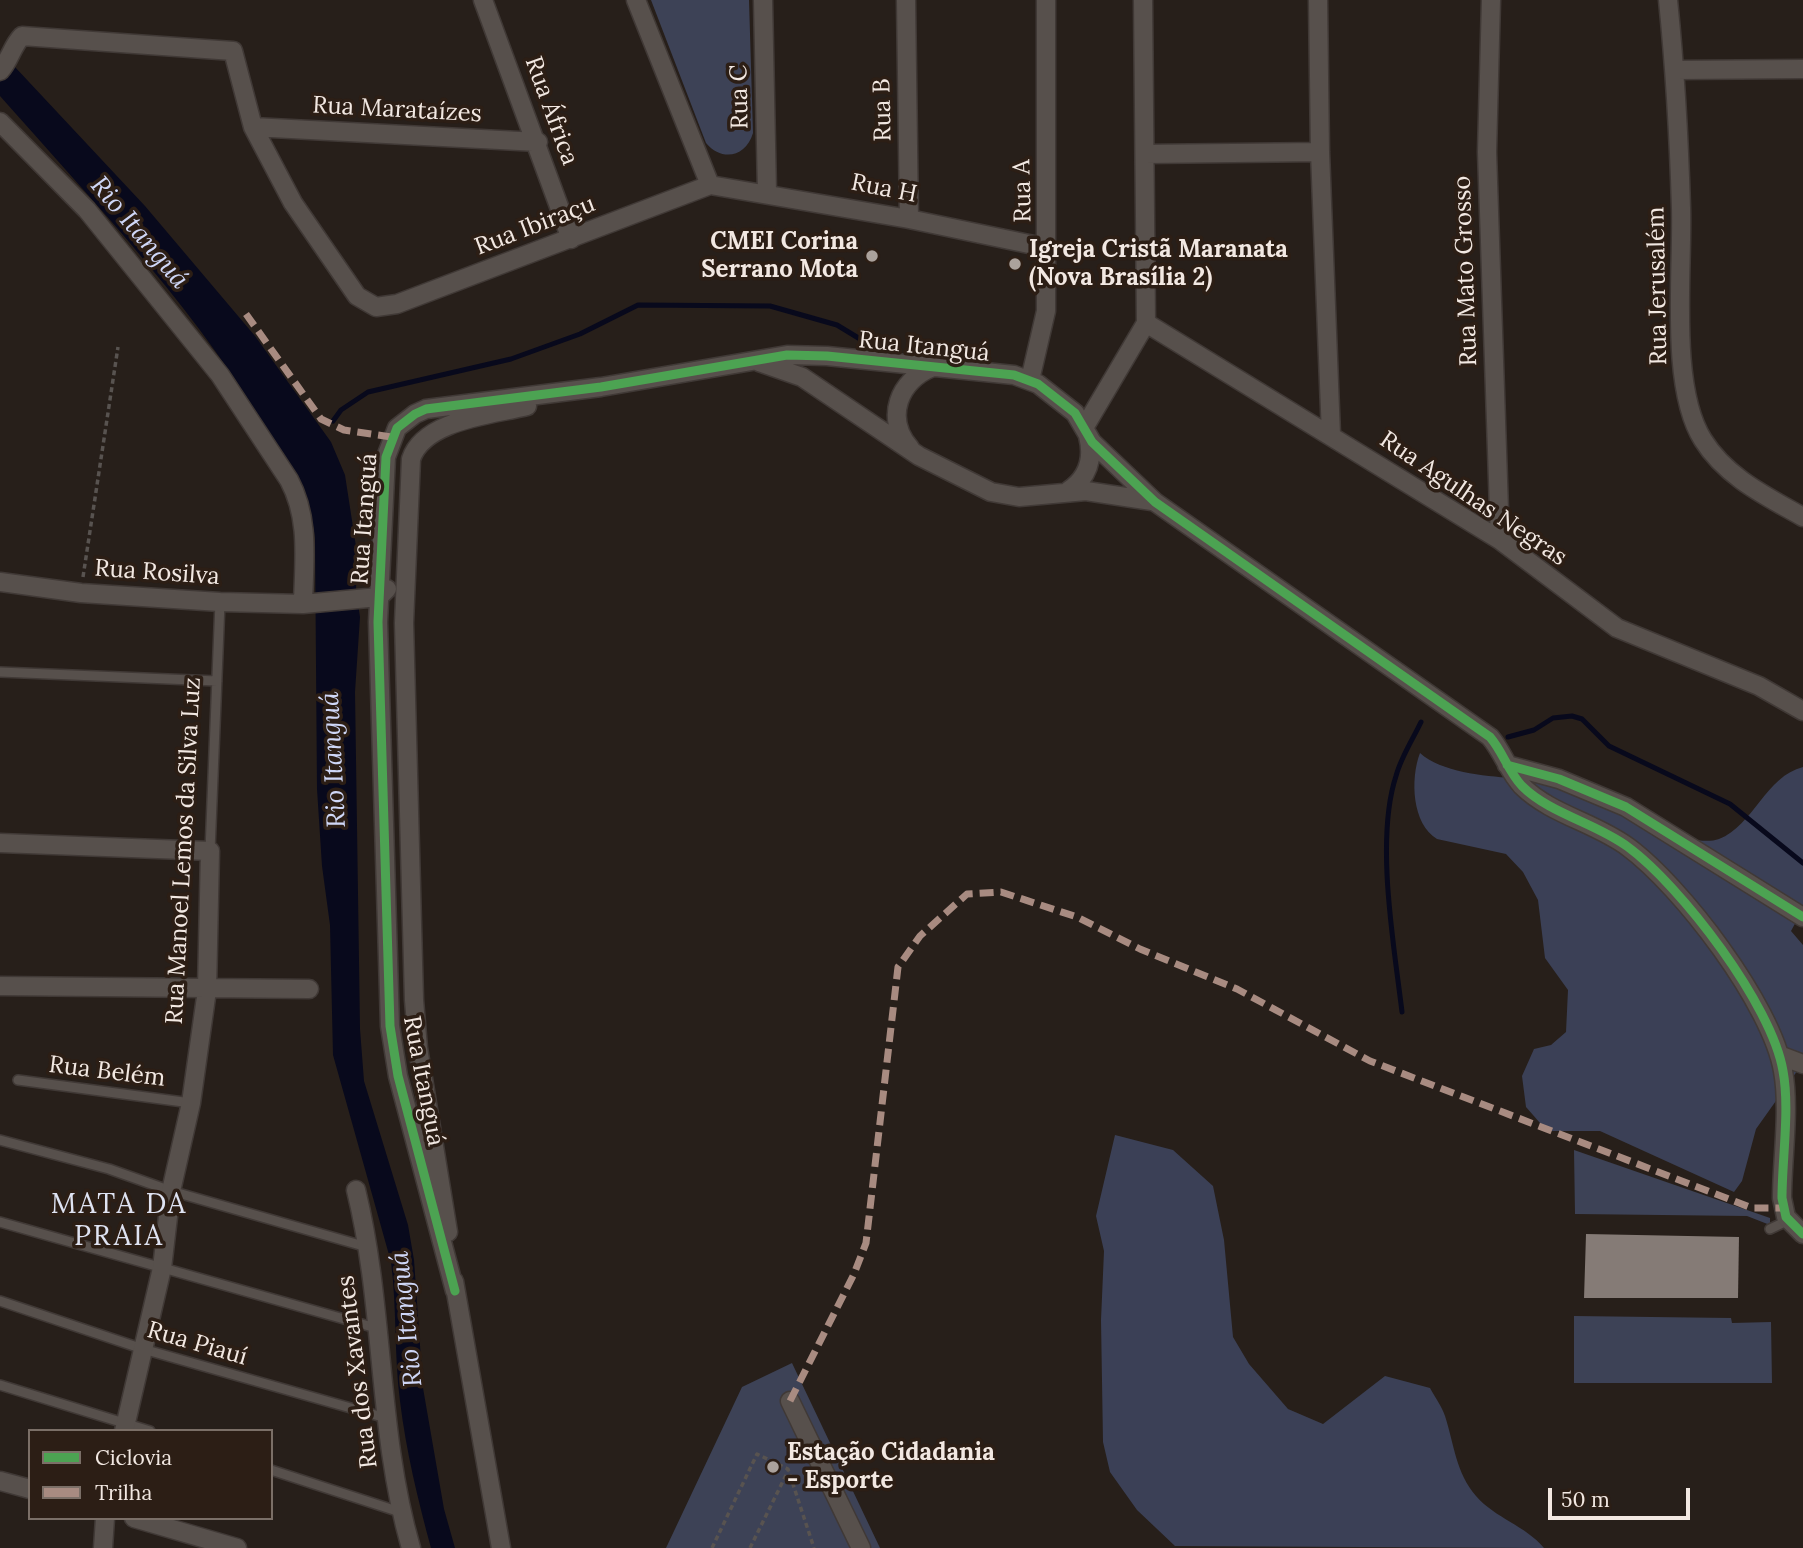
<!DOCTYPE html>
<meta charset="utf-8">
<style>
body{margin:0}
#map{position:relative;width:1803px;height:1548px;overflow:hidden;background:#271f1a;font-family:Lora,serif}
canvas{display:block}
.legend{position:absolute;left:28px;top:1429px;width:245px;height:91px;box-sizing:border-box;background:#2c1e15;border:2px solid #7b6f67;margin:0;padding:9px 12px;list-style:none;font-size:21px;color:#f2e8e2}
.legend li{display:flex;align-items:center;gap:14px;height:35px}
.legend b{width:35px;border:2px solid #7b6f67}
.scale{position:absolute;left:1548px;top:1488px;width:142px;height:32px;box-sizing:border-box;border:4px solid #f2e8e2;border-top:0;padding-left:9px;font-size:21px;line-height:24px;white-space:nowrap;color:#f2e8e2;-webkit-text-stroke:5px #2c1e15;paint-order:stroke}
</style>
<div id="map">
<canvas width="1803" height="1548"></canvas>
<ul class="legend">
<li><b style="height:9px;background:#4ca352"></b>Ciclovia</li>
<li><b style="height:9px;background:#a88b81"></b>Trilha</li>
</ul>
<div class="scale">50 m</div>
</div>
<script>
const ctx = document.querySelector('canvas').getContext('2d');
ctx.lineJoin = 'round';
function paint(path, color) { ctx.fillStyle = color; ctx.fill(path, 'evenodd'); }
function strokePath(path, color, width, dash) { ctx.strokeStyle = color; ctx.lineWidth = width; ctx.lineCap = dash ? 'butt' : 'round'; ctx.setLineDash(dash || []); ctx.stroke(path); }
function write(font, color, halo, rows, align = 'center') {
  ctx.font = font + ' Lora,serif'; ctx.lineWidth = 7; ctx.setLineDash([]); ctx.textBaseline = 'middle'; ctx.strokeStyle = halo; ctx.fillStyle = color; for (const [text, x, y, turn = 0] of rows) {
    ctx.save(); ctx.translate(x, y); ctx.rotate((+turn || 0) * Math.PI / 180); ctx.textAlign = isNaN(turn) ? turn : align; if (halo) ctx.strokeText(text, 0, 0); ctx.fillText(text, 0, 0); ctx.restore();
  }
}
paint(new Path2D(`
 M651 0H749L753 133C746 157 722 162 706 143Z
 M1574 1150 1770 1218V1225L1747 1216 1575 1214Z
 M1574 1316 1731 1318 1732 1323 1771 1322 1772 1383H1574Z
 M792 1363 880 1548H666L742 1387Z`), '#3d4256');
paint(new Path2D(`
 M1420 753C1441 772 1484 776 1512 778 1523 778 1538 777 1549 780 1588 792 1682 852 1719 839 1753 826 1766 776 1803 767V909L1791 931 1803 945V1057L1800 1067 1756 1129 1742 1181 1734 1192 1600 1131H1547L1526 1107 1522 1076 1534 1049 1551 1045 1566 1032 1568 990 1545 958 1538 900 1523 872 1506 854 1437 839C1412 824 1410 779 1420 753Z
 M1115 1135 1173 1150 1213 1186 1224 1240 1233 1337 1249 1364 1288 1409 1323 1424 1385 1376 1430 1388C1435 1397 1442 1407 1445 1416 1454 1444 1456 1473 1476 1496 1495 1518 1526 1526 1544 1548L1175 1546 1137 1510 1110 1472 1103 1442 1101 1320 1104 1251 1096 1216Z`), '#3b4056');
paint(new Path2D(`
 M0 51 145 206 255 336 331 442 345 475 357 553 356 591 360 617 355 692 360 1029 364 1081 408 1225 414 1260 423 1388 444 1509 455 1548H431C418 1500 406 1451 400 1401 394 1355 397 1308 391 1262L333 1055 330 925 322 866 317 789 315 539C312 503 295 477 277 447 204 317 98 207 0 96Z`), '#08091c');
strokePath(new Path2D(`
 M333 421 341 410 368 392 511 359 580 334 638 305 770 306 837 325 860 339
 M1508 737 1534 730 1553 718 1572 716 1582 719 1609 746 1730 804 1803 863
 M1402 1012C1394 945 1375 840 1396 776 1401 757 1413 739 1421 722`), '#08091c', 5);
paint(new Path2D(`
 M1586 1234 1739 1237 1738 1298H1584Z`), '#857b76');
const service = new Path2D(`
 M0 672 217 681
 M210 851 220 602
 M18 1080 191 1103
 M0 1140 109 1169 171 1191 367 1247
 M0 1222 376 1328
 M1770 1229 1789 1220
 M0 1301 143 1349 386 1418
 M0 1385 150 1431
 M271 1470 400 1512`);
const minor = new Path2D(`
 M483 0 571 239
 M636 0 710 185
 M763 0 767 192
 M906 0 909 219
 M1143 0 1146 323 1500 540 1617 628 1759 686 1803 711
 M1318 0 1320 152 1331 435
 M1491 0 1487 152 1500 540
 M1668 0C1675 69 1679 138 1681 208 1683 271 1669 387 1703 440 1726 477 1766 496 1803 517
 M1675 70 1803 69
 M0 71C10 60 12 46 22 36L233 51 253 127 293 203 357 296 376 307 397 304 710 185 909 219 1048 248
 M0 122 87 210 220 375 289 480C310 519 304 561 303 604
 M253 127 538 142
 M1145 154 1320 152
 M759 362 802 377 919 456 991 492 1019 497 1086 491 1152 501
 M1030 380 1046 311V0
 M1084 428 1146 323
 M910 448C884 418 899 380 933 367
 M1068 491C1088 478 1094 459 1088 436
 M0 582 81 593 220 602 303 604 379 597 387 589
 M1507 765 1559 779 1626 807 1803 917
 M0 843 210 851 207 990 191 1103 171 1191 162 1268 124 1431
 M0 986 309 989
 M1779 1055 1803 1064
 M356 1190C385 1308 377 1431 411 1548
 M448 1232 418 1048 414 1000 404 623 411 459C424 420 491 415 527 406
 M454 1281 501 1548
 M455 1291 398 1076 390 1026 378 622 386 457 397 428 415 414 426 409 601 387 787 355 827 356 1014 375 1038 384 1075 413 1092 442 1155 502 1490 737C1503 752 1508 771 1522 786 1550 814 1596 823 1628 847 1681 886 1772 1005 1783 1071 1790 1108 1782 1160 1782 1198L1786 1217 1803 1234
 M790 1401 861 1548
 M0 1481 30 1489
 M134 1518 237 1548
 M103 1548 105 1518`);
strokePath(service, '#403936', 12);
strokePath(minor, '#403936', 21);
strokePath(new Path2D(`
 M83 577 118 347
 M712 1548 757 1454 788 1469 814 1548
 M750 1548 788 1471`), '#585350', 3.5, [5, 3.5]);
strokePath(service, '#57504c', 9);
strokePath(minor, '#57504c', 18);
strokePath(new Path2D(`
 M246 314 321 419 344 430 391 437
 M790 1401 854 1274 866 1243 898 967 920 936 967 894 1001 892 1077 917 1140 949 1237 989 1370 1061 1752 1208H1783`), '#a88b81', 7, [14, 7]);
strokePath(new Path2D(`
 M1507 765 1559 779 1626 807 1803 917
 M455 1291 398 1076 390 1026 378 622 386 457 397 428 415 414 426 409 601 387 787 355 827 356 1014 375 1038 384 1075 413 1092 442 1155 502 1490 737C1503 752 1508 771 1522 786 1550 814 1596 823 1628 847 1681 886 1772 1005 1783 1071 1790 1108 1782 1160 1782 1198L1786 1217 1803 1234`), '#4ca352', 9);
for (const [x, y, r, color] of [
 [872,256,7,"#aba29c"],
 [1015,264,7,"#aba29c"],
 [773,1467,7,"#aba29c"]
]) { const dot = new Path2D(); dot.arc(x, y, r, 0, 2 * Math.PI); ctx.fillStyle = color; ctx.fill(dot); strokePath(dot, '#2c1e15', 2.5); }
write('24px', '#f2e8e2', '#2c1e15', [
 ["Rua C",740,97,-91],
 ["Rua Marataízes",397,110,3],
 ["Rua B",883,110,-91],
 ["Rua África",551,111,70],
 ["Rua H",884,189,11],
 ["Rua A",1023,191,-91],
 ["Rua Ibiraçu",535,226,-21],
 ["Rua Mato Grosso",1466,271,-92],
 ["Rua Jerusalém",1658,286,-91],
 ["Rua Itanguá",924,347,6],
 ["Rua Agulhas Negras",1473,499,34],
 ["Rua Itanguá",365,519,-86],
 ["Rua Rosilva",157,573,4],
 ["Rua Manoel Lemos da Silva Luz",184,851,-87],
 ["Rua Belém",107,1072,7],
 ["Rua Itanguá",423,1081,79],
 ["Rua Piauí",197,1344,16],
 ["Rua dos Xavantes",358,1372,-97]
]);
write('bold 24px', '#f2e8e2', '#2c1e15', [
 ["CMEI Corina",858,242,"right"],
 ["Serrano Mota",858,270,"right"],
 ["Igreja Cristã Maranata",1029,250],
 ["(Nova Brasília 2)",1029,278],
 ["Estação Cidadania",787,1453],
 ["- Esporte",787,1481]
], 'left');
write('italic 26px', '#cfd7f7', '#2c1e15', [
 ["Rio Itanguá",139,233,50],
 ["Rio Itanguá",334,760,-93],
 ["Rio Itanguá",407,1319,-96]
]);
ctx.letterSpacing = '2px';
write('28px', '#dfe3f2', '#2c1e15', [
 ["MATA DA",119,1205],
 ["PRAIA",119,1237]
]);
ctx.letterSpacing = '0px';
</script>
